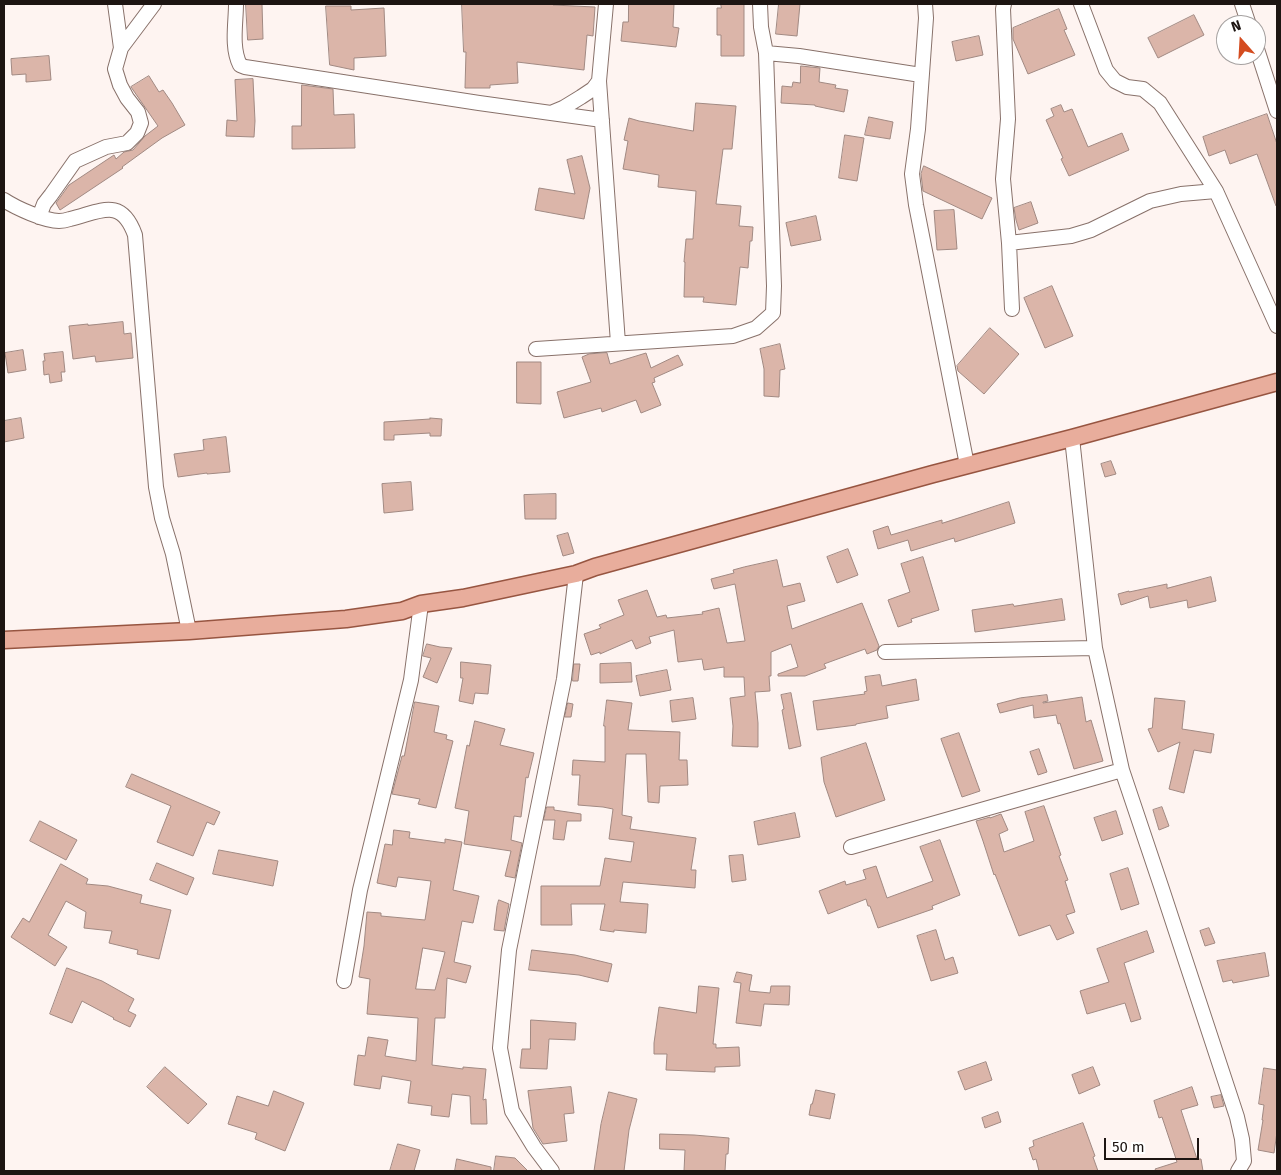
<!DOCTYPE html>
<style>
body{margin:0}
#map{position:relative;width:1281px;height:1175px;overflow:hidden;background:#fef4f1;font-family:"Fira Sans",sans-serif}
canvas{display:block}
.frame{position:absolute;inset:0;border:5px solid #1d1512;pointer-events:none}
.north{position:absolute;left:1216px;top:15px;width:50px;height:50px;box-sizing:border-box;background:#fff;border:1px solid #a5a1a0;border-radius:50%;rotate:341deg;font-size:14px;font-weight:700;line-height:20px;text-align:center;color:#1d1512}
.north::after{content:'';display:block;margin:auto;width:18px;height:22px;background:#d44c20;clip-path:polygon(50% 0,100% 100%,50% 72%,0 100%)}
.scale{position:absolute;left:1104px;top:1138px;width:95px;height:22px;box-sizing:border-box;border:2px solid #1d1512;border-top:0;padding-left:6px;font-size:15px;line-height:18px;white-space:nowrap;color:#1d1512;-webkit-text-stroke:4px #fff;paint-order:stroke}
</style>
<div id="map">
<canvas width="1281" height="1175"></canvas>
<div class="frame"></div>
<div class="north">N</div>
<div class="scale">50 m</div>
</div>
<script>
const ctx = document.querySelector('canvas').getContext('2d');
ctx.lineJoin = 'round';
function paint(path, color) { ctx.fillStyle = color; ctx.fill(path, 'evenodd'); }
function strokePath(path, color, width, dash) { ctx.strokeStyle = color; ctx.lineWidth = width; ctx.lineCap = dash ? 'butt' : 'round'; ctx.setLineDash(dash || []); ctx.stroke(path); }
const building = new Path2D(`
 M246 4H262L263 39 248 40Z
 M462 4H553V5L595 7 593 36 587 35 584 70 517 62 518 83 490 85V88H465L466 52H464Z
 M629 4H674L673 27 679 28 676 47 621 41 623 22H628Z
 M721 4H744V56H721V35H717V8H721Z
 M779 4H800L797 36 776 34Z
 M326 6H351V10L384 8 386 56 354 58V70L330 65Z
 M1059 9 1067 29 1064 30 1075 55 1028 74 1013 39V28Z
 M1194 15 1204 35 1158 58 1148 38Z
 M979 36 983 55 956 61 952 42Z
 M49 56 51 80 26 82V74L12 75 11 59Z
 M801 66 820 68 819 82 836 85 835 88 848 90 844 112 815 106V105L781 103 782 86 792 87 793 82 800 83Z
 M149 76 159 92 163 90 172 103 185 125 162 138 122 167 123 168 60 210 56 203 69 185 114 155 116 159 124 152 133 150 145 136 158 126 131 87Z
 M253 79 255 121 254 137 226 136 227 120 237 121 235 80Z
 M302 85 333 89 334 115 354 114 355 148 292 149V126H301Z
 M696 103 736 106 732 149H723L716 204 741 206 739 226 753 227 752 241H750L748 268 740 267 736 305 703 302 704 297H684L685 262H684L686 239H693L696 191 658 187 659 175 623 169 628 141 624 140 629 118 639 121 693 131Z
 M1061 105 1064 112 1072 109 1088 147 1122 133 1129 150 1069 176 1061 159 1063 158 1046 120 1054 116 1051 109Z
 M1267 114 1277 144V206H1276L1257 154 1230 164 1225 150 1209 156 1203 137Z
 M869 117 893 122 890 139 865 135Z
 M845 135 864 138 857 181 839 178Z
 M582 156 590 188 584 219 535 210 539 188 575 194 567 160Z
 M924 166 992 198 982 219 923 191 921 174Z
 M1031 202 1038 223 1019 230 1016 220 1014 208Z
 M954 210 957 249 937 250 934 211Z
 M816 216 821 240 791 246 786 223Z
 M1052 286 1073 336 1045 348 1024 298Z
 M123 322 124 334 131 333 133 358 96 362 95 356 73 359 69 326 88 324V325Z
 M990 328 1019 354 984 394 958 371 957 366Z
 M780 344 785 369 780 370 779 397 764 396V369L760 349Z
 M23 350 26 370 8 373 5 353Z
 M63 352 65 372H61L62 381 50 383 49 374 44 375 43 361H45L44 354Z
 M607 353 610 364 646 353 651 368 678 355 683 365 654 378 655 382 652 383 661 405 641 413 636 400 602 412 601 408 564 418 557 392 591 382 582 357 589 354Z
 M517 362H541V404L517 403Z
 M21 418 24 438 4 442V421Z
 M430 418 442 419 441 436H430V433L394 435V440H384V422L430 419Z
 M226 437 230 472 207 474V473L178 477 174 454 204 450 203 440Z
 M1111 461 1116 474 1105 477 1101 464Z
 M411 482 413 510 384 513 382 484Z
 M556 494V519H525L524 495Z
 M1009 502 1015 523 955 542 954 538 911 551 908 540 878 549 873 531 888 526 891 535 942 520V523Z
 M568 533 574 553 563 556 557 536Z
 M848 549 858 575 837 583 827 557Z
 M923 557 939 610 911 619 912 622 898 627 888 600 910 592 901 564Z
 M777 560 783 587 800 583 805 601 787 606 792 629 862 603 879 646 877 650 867 654 865 649 824 664 826 668 805 676H778V674L798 667 791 644 771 652V676H769L770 691 755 692 758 723V747L732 746 733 726 730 698 745 696 744 677H724V667L704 670 702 659 678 662 674 630 649 637 651 643 636 649 632 640 600 654V652L591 655 584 634 601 628 599 625 624 615 618 600 647 590 657 617 666 615 667 618 703 614 702 612 719 608 727 643 745 641 735 584 714 589 711 579 734 573 733 570 744 567Z
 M1211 577 1216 601 1188 608 1187 600 1150 608 1148 596 1121 605 1118 594 1129 591V592L1167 584V588Z
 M1062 599 1065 620 975 632 972 610 1013 604 1014 606Z
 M427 644 440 647 452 648 437 683 423 677 431 658 423 656Z
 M461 662 491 665 488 694 475 693 473 704 459 701 463 678H461Z
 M631 663 632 682 600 683V664Z
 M574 664H580L578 681H573Z
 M667 670 671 690 640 696 636 676Z
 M880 675 882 686 916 679 919 700 886 706 888 718 856 724V725L817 730 813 701 865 694 864 692 867 691 865 677Z
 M791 693 801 746 789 749 782 710 784 709 781 695Z
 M1047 695 1048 701 1043 702V703L1082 697 1086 722 1091 720 1103 761 1074 769 1060 723 1058 724 1056 715 1034 718 1033 705 1000 713 997 704 1020 698Z
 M693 698 696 719 672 722 670 701Z
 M1155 698 1185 701 1182 729 1214 734 1211 753 1194 750 1184 793 1169 789 1180 742 1158 752 1148 729 1152 728Z
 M607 700 632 703 628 730 680 732 679 760H687L688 785 660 786 659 803 648 802 646 754H626L622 815 632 817 630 829 696 838 691 870H696L695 888 623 882 620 902 648 904 646 933 614 930V932L600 930 605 904H571L572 925H541V886H600L605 858 631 862 634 842 609 839 613 809 603 807 578 805 580 775H572L573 760 605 762V726H604Z
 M415 702 439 706 434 732 447 735 446 739 453 741 436 808 418 804 420 799 392 794 402 756H404Z
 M568 703 573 704 571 717H565Z
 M475 721 505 729 500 745 534 753 528 778 526 777 521 817 514 816 511 840 522 843 515 878 505 876 511 851 464 844 469 811 455 808 467 745 469 746Z
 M959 733 980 791 962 797 941 739Z
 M866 743 885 800 836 817 824 782 821 758Z
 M1039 749 1047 772 1038 775 1030 752Z
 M132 774 220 812 214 825 207 822 193 856 157 842 171 806 126 787Z
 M1044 806 1061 855 1059 856 1068 880 1065 881 1075 912 1066 915 1074 933 1057 940 1050 925 1019 936 995 874 994 875 983 841 976 821 990 817V818L1001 814 1008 830 999 834 1004 852 1034 841 1025 812Z
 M547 807H554V810L581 814V821H567L564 840 553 839 555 820H544Z
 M1162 807 1169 826 1159 830 1153 810Z
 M1116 811 1123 834 1102 841 1094 818Z
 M795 813 800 837 758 845 754 822Z
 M40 821 77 840 66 860 30 841Z
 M394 830 410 832 409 838 445 843V839L462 842 453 890 479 896 473 923 462 921 454 962 471 966 466 983 447 978 445 1018H435L432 1065 463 1069V1067L486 1069 483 1100 486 1099 487 1124H471L470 1096 452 1094 449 1117 431 1115 432 1106 408 1103 411 1081 382 1076 380 1089 354 1085 358 1055 365 1056 368 1037 388 1040 385 1056 416 1061 418 1018 367 1014 370 979 359 977 364 946 367 912 381 913V916L425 920 431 881 398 877 396 887 377 883 385 844 392 845ZM423 948 445 952 435 990 416 989Z
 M940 840 960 895 932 906 933 909 878 928 870 906H868L866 899 828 914 819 891 845 881 846 885 866 879 863 870 876 866 887 898 933 881 920 847Z
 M219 850 278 861 273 886 213 874Z
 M743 855 746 880 732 882 729 856Z
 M157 863 194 878 187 895 150 880Z
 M61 864 88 879 86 884 108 886 142 895 140 903 171 910 159 959 137 954 138 950 109 943 112 931 84 928 86 912 66 901 48 935 67 947 55 966 11 937 23 918 29 922Z
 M1128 868 1139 904 1121 910 1110 874Z
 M499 900 509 904 504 931 494 930 497 906Z
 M1209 928 1215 943 1205 946 1200 931Z
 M936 930 945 960 953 957 958 973 931 981 917 936Z
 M1147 931 1154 952 1124 963 1141 1019 1131 1022 1125 1003 1087 1014 1080 991 1109 982 1097 949Z
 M532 950 575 955 612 964 608 982 579 975 529 970Z
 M1265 953 1269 976 1233 983 1232 980 1223 982 1217 961Z
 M67 968 102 981 134 999 128 1011 136 1015 130 1027 113 1019 114 1018 82 1001 72 1023 50 1014Z
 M737 972 752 975 749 991 770 993 771 986H790L789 1005 764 1004 761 1026 736 1023 741 983 734 982Z
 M699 986 719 988 713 1044H716V1048L739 1047 740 1066 715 1067V1072L666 1070 667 1054H654V1043L659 1007 696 1013Z
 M531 1020 576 1023 575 1040 549 1039 547 1069 520 1068 522 1049H530Z
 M986 1062 992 1080 965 1090 958 1072Z
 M165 1067 207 1104 188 1124 147 1087Z
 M1093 1067 1100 1085 1079 1094 1072 1075Z
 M1264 1068 1277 1070V1132L1274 1153 1258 1150 1263 1120H1262L1264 1105 1259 1104Z
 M571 1087 574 1113 564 1114 567 1141 543 1144 533 1128 528 1091Z
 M1192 1087 1198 1105 1181 1110 1197 1159H1201L1203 1171H1156L1155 1169 1177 1162 1162 1117 1159 1118 1154 1101Z
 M816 1090 835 1094 830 1119 809 1115 811 1104H812Z
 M274 1091 304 1103 285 1151 255 1139 257 1133 228 1124 237 1096 268 1106Z
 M609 1092 637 1099 629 1130 624 1171H594L601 1124Z
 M1221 1095 1224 1106 1214 1108 1211 1097Z
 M998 1112 1001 1122 985 1128 982 1118Z
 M1083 1123 1095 1156 1093 1157 1098 1171H1039L1036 1159 1033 1160 1029 1148 1034 1146 1033 1141Z
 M660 1134 694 1135 729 1138 728 1154H726L725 1171H684L685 1150 660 1149Z
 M398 1144 420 1150 414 1171H390Z
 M496 1156 515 1158 528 1171H494Z
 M457 1159 491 1167V1171H455Z`);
paint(building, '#dbb5a9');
strokePath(building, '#a18982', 1);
const minor = new Path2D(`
 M115 4 121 48
 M236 4C236 23 231 47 240 65L245 67 479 103 551 113 563 108 581 97 593 89 599 81 606 4
 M925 4 926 18 918 129 912 174 916 205 967 465
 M1004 4 1003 9 1008 119 1003 179 1009 243 1012 309
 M1081 4 1106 70 1115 81 1127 87 1143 89 1160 103 1216 191 1277 326
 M1242 4 1249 25
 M1256 46 1277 111
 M766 53 799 56 921 75
 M599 81 618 343
 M551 113 602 120
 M4 200C16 208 45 221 59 221 62 221 67 220 70 219 100 212 121 196 135 235L156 487 162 518 173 554 189 631
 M39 217 44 204 51 195 75 161 106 147 127 143 137 133 141 123 138 112 127 98 120 85 115 69 121 48 154 4
 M1009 243 1071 236 1091 230 1150 201 1181 194 1216 191
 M536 349 733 336 756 328 773 313 774 286 766 53 761 27 760 4
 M1072 438 1095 648 1122 770 1162 889 1237 1117 1242 1139 1244 1161 1238 1171
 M885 652 1095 648
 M851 847 1122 770
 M344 981 360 890 411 680 421 604
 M552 1171 534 1147 512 1111 500 1048 509 950 564 679 576 574`);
const major = new Path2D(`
 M4 640 189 631 346 619 402 611 421 604 463 598 576 574 595 567 933 474 1072 438 1277 382`);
strokePath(minor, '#88716a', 16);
strokePath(major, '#975541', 19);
strokePath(minor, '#fff', 14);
strokePath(major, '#e8ad9c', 16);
</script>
